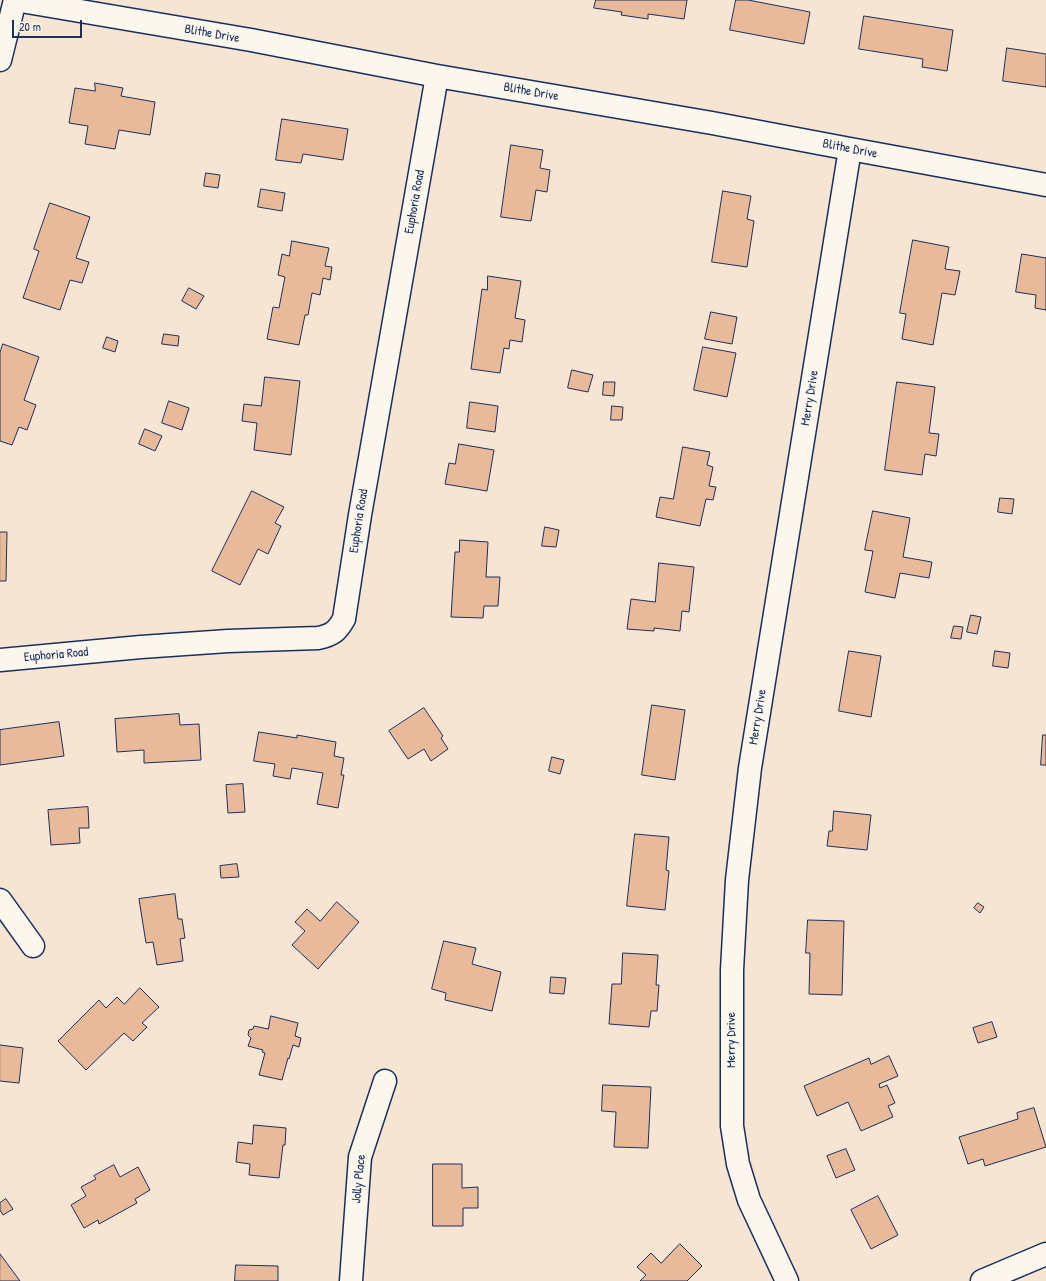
<!DOCTYPE html>
<style>
body{margin:0}
#map{position:relative;width:1046px;height:1281px;overflow:hidden;background:#f6e5d3;font-family:"Patrick Hand",sans-serif}
canvas{display:block}
.scale{position:absolute;left:12px;top:20px;width:70px;height:18px;box-sizing:border-box;border:2px solid #1b2f5e;border-top:0;padding-left:5px;font-size:12px;line-height:14px;white-space:nowrap;color:#1b2f5e;-webkit-text-stroke:3px #fbf7ec;paint-order:stroke}
</style>
<div id="map">
<canvas width="1046" height="1281"></canvas>
<div class="scale">20 m</div>
</div>
<script>
const ctx = document.querySelector('canvas').getContext('2d');
ctx.lineJoin = 'round';
function paint(path, color) { ctx.fillStyle = color; ctx.fill(path, 'evenodd'); }
function strokePath(path, color, width, dash) { ctx.strokeStyle = color; ctx.lineWidth = width; ctx.lineCap = dash ? 'butt' : 'round'; ctx.setLineDash(dash || []); ctx.stroke(path); }
function write(font, color, halo, rows, align = 'center') {
  ctx.font = font + ' "Patrick Hand",sans-serif'; ctx.lineWidth = 3; ctx.setLineDash([]); ctx.textBaseline = 'middle'; ctx.strokeStyle = halo; ctx.fillStyle = color; for (const [text, x, y, turn = 0] of rows) {
    ctx.save(); ctx.translate(x, y); ctx.rotate((+turn || 0) * Math.PI / 180); ctx.textAlign = isNaN(turn) ? turn : align; if (halo) ctx.strokeText(text, 0, 0); ctx.fillText(text, 0, 0); ctx.restore();
  }
}
const building = new Path2D(`
 M596 0H687L684 19 648 14V19L621 15 622 12 594 8Z
 M736 0H748L810 12 804 44 730 30Z
 M864 16 953 30 947 71 922 67 923 59 859 49Z
 M1007 48 1046 54V87L1003 81Z
 M95 83 123 88 121 96 155 102 150 135 119 130 115 149 85 144 88 126 69 123 75 88 95 91Z
 M282 119 348 129 343 160 303 154 301 163 276 160Z
 M511 145 543 150 540 168 550 170 547 192 536 190 531 221 501 217Z
 M206 173 220 175 218 188 204 186Z
 M261 189 285 193 282 211 258 207Z
 M723 191 751 196 747 219 754 221 747 267 712 262Z
 M50 203 90 217 76 258 89 262 82 283 70 280 60 310 23 298 39 251 34 249Z
 M913 240 949 247 945 269 960 271 955 295 942 293 933 345 902 339 906 314 900 313Z
 M292 241 329 248 325 266 332 267 330 280 323 278 320 295 312 293 308 315H305L299 345 267 339 273 307 279 308 285 277 278 275 282 254 289 256Z
 M1022 254 1046 258V310L1035 308 1036 295 1016 292Z
 M488 276 521 281 515 318 525 320 522 342 510 340 509 349 504 348 500 373 471 369 482 289 487 290Z
 M189 288 204 296 196 309 182 301Z
 M711 312 737 317 732 344 705 339Z
 M164 334 179 336 178 346 162 344Z
 M107 337 118 341 115 352 103 348Z
 M3 344 39 357 24 400 36 405 27 430 19 427 12 445 0 441V353Z
 M703 347 736 353 727 397 694 390Z
 M572 370 593 375 588 392 568 388Z
 M265 377 300 381 291 455 254 450 257 423 242 421 244 404 261 406Z
 M604 382H615L614 396 603 395Z
 M897 382 935 387 929 433 939 434 936 456 925 454 922 475 885 470Z
 M169 401 189 408 182 430 162 423Z
 M470 402 498 406 495 432 467 428Z
 M612 406 623 407 622 420H611Z
 M145 429 162 436 155 451 139 444Z
 M459 444 494 450 487 491 445 484 449 463 455 464Z
 M683 447 710 452 707 465 713 467 709 486 716 487 713 500 706 499 700 526 656 517 660 497 673 499Z
 M252 491 284 507 275 523 281 526 268 554 258 549 240 585 212 571Z
 M1000 498 1014 499 1012 514 998 512Z
 M873 511 910 518 903 557 932 562 929 578 900 573 895 598 865 592 873 551 865 550Z
 M545 527 559 530 556 547 542 546Z
 M0 532H7L6 581H0Z
 M460 540 488 542 486 577H500L498 606H484L483 618 451 617 455 552H459Z
 M659 563 694 567 689 612 682 611 680 631 654 628V631L627 629 631 599 655 602Z
 M971 615 981 617 977 634 967 632Z
 M954 626 963 627 961 639 951 638Z
 M849 651 881 656 871 717 839 711Z
 M995 651 1010 653 1008 668 993 666Z
 M652 705 685 710 675 780 642 775Z
 M424 708 443 736 441 738 448 749 431 761 424 749 408 759 389 731Z
 M179 714 180 725 199 724 201 760 144 763V750L117 752 115 719Z
 M59 722 64 756 0 765V730Z
 M259 732 297 738V735L336 742 334 756 344 758 341 775H344L338 808 317 804 323 773 292 768 290 779 273 776 275 764 254 761Z
 M1043 735H1046V765H1041Z
 M552 757 564 760 560 774 549 771Z
 M243 784 245 812 228 813 226 785Z
 M88 807 89 828H79L80 843 51 845 48 810Z
 M834 811 871 815 867 850 827 846 829 831H832Z
 M635 834 669 837 666 870 669 871 665 910 627 906Z
 M237 864 239 877 221 878 220 866Z
 M175 894 178 919H182L185 938 180 939 183 961 157 965 153 942 146 943 139 899Z
 M337 902 359 922 318 969 292 945 305 931 295 922 307 909 320 921Z
 M978 903 984 907 980 913 974 908Z
 M808 920 844 921 842 995 809 994 810 953H806Z
 M444 941 476 948 472 964 501 972 492 1011 445 1000 446 993 432 989Z
 M623 953 658 955 656 985H659L657 1011H651L649 1027 609 1024 612 984H621Z
 M551 977 566 978 564 994 550 993Z
 M140 988 159 1007 142 1023 147 1027 133 1041 124 1033 86 1070 58 1041 99 1000 106 1008 117 997 124 1004Z
 M271 1016 298 1023 295 1036 301 1038 299 1047 293 1045 289 1059 288 1058 282 1080 259 1075 265 1053 262 1052 263 1050 248 1046 251 1038 248 1035 249 1030 253 1029 254 1026 268 1029Z
 M992 1022 997 1037 978 1043 973 1028Z
 M0 1045 23 1048 19 1083 0 1081Z
 M889 1056 898 1076 879 1084 880 1088 887 1085 895 1103 888 1106 893 1117 861 1131 848 1102 817 1116 804 1086 869 1058 871 1064Z
 M603 1085 651 1087 648 1148 614 1147 616 1112 602 1111Z
 M1034 1108 1046 1147 985 1166 983 1159 968 1164 959 1137 1018 1119 1017 1113Z
 M254 1125 286 1128 285 1145H283L279 1178 249 1175 250 1164 236 1162 238 1142 252 1144Z
 M846 1149 855 1170 836 1178 827 1156Z
 M433 1164H462V1188L478 1187V1208H463V1226H433Z
 M114 1165 120 1177 138 1167 150 1190 135 1199 137 1203 99 1224 98 1220 84 1228 71 1205 86 1196 81 1187 96 1179 94 1176Z
 M878 1196 898 1235 871 1249 851 1210Z
 M6 1199 13 1209 3 1215 0 1210V1203Z
 M680 1244 702 1266 687 1281H640L646 1275 637 1267 651 1253 661 1263Z
 M0 1254 20 1281H0Z
 M236 1265 278 1266V1281H235Z`);
paint(building, '#e9ba99');
strokePath(building, '#1b2f5e', 1);
const street = new Path2D(`
 M15 0 251 40 437 76 712 123 850 149 1046 185
 M0 60 15 0
 M0 660 141 647 228 641 318 638C333 635 337 631 344 619L360 515 437 76
 M0 900 33 946
 M351 1281 360 1157 385 1081
 M787 1281 749 1200 738 1164 732 1126V970L737 880 750 768 850 149
 M982 1281 1046 1254`);
strokePath(street, '#1b2f5e', 25);
strokePath(street, '#fbf7ec', 22);
write('13px', '#1b2f5e', '#fbf7ec', [
 ["Blithe Drive",212,34,10],
 ["Blithe Drive",531,92,10],
 ["Blithe Drive",850,149,11],
 ["Euphoria Road",415,202,-80],
 ["Merry Drive",810,398,-81],
 ["Euphoria Road",359,521,-81],
 ["Euphoria Road",56,655,-5],
 ["Merry Drive",758,717,-81],
 ["Merry Drive",732,1040,-90],
 ["Jolly Place",359,1179,-84]
]);
</script>
